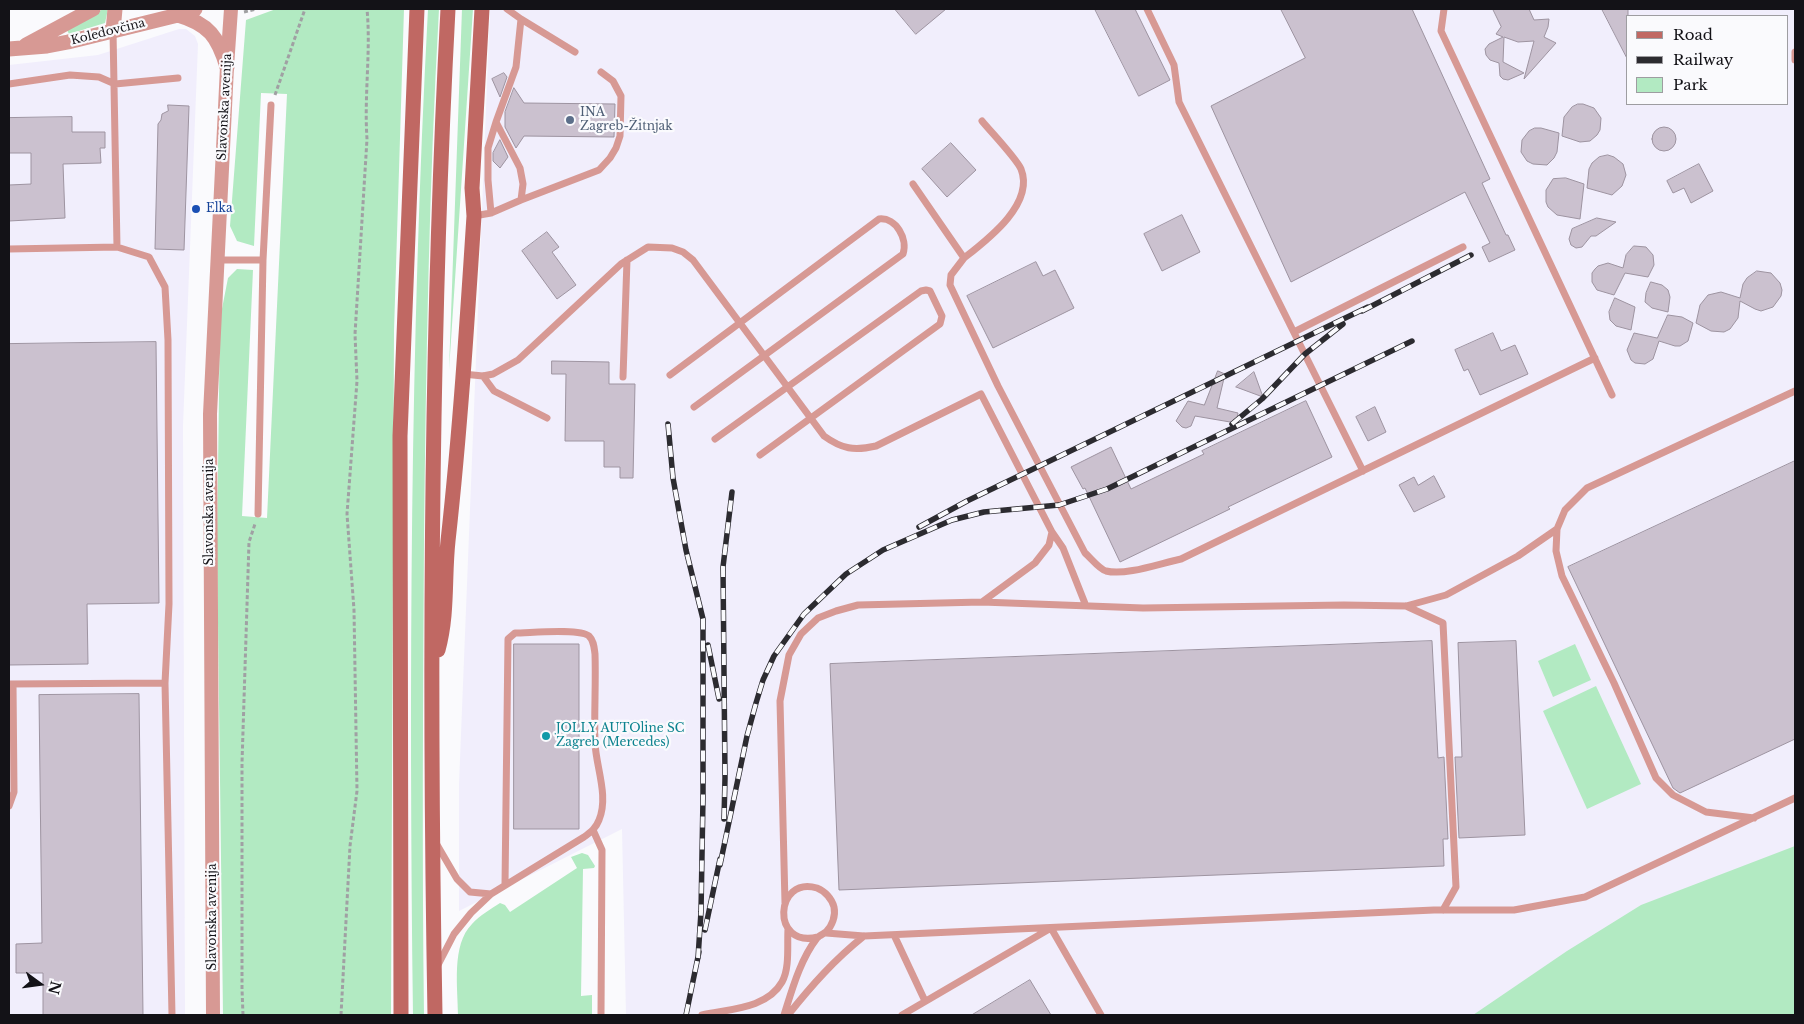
<!DOCTYPE html>
<meta charset="utf-8">
<style>
body{margin:0}
#map{position:relative;width:1804px;height:1024px;overflow:hidden;background:#fafafd;font-family:"Libre Baskerville",serif}
canvas{display:block}
.frame{position:absolute;inset:0;border:10px solid #131217;pointer-events:none}
.legend{position:absolute;left:1626px;top:15px;width:162px;height:90px;box-sizing:border-box;background:#fafafd;border:1px solid #9e9da1;margin:0;padding:6px 9px;list-style:none;font-size:15px;color:#131217}
.legend li{display:flex;align-items:center;gap:10px;height:25px}
.legend b{width:25px;border:1px solid #9e9da1}
.north{position:absolute;left:15px;top:959px;width:50px;height:50px;-webkit-text-stroke:4px #fafafd;paint-order:stroke;rotate:104deg;font-size:14px;font-weight:700;line-height:20px;text-align:center;color:#131217}
.north::after{content:'';display:block;margin:auto;width:18px;height:22px;background:#131217;clip-path:polygon(50% 0,100% 100%,50% 72%,0 100%)}
</style>
<div id="map">
<canvas width="1804" height="1024"></canvas>
<div class="frame"></div>
<ul class="legend">
<li><b style="height:6px;background:#c06863"></b>Road</li>
<li><b style="height:6px;background:#2c2b30"></b>Railway</li>
<li><b style="height:14px;background:#b2eac2"></b>Park</li>
</ul>
<div class="north">N</div>
</div>
<script>
const ctx = document.querySelector('canvas').getContext('2d');
ctx.lineJoin = 'round';
function paint(path, color) { ctx.fillStyle = color; ctx.fill(path, 'evenodd'); }
function strokePath(path, color, width, dash) { ctx.strokeStyle = color; ctx.lineWidth = width; ctx.lineCap = dash ? 'butt' : 'round'; ctx.setLineDash(dash || []); ctx.stroke(path); }
function write(font, color, halo, rows, align = 'center') {
  ctx.font = font + ' "Libre Baskerville",serif'; ctx.lineWidth = 4.5; ctx.setLineDash([]); ctx.textBaseline = 'middle'; ctx.strokeStyle = halo; ctx.fillStyle = color; for (const [text, x, y, turn = 0] of rows) {
    ctx.save(); ctx.translate(x, y); ctx.rotate((+turn || 0) * Math.PI / 180); ctx.textAlign = isNaN(turn) ? turn : align; if (halo) ctx.strokeText(text, 0, 0); ctx.fillText(text, 0, 0); ctx.restore();
  }
}
paint(new Path2D(`
 M490 9H1795V1015H626L622 829 459 911V784ZM1628 16H1788V104H1628Z
 M179 29H186L195 36 198 44 183 426 185 1015H9V65L98 55Z`), '#f1eefc');
paint(new Path2D(`
 M103 9H108L105 23 69 34 67 30Z
 M276 9H404L394 331 391 1015H223L217 544 220 319 228 278 237 269 253 270 242 516 267 518 287 94 261 93 254 246 237 241 230 226 246 20Z
 M428 9H439C429 186 426 362 424 540 423 698 422 857 424 1015H413C409 680 410 344 428 9Z
 M462 9H473L449 370Z
 M1575 644 1591 680 1553 697 1538 661Z
 M1596 686 1641 784 1587 809 1543 711Z
 M1795 846V1015H1473L1567 951 1641 905Z
 M582 853 588 855 595 866 594 868 583 869 581 996 592 995V1015H458C458 988 451 945 472 924 480 915 491 909 500 903L505 905 510 912 577 868 571 857Z`), '#b2eac2');
const building = new Path2D(`
 M895 9H946L916 34Z
 M1095 9H1135L1170 80 1139 96Z
 M1281 9H1412L1490 179 1482 183 1506 235H1508L1515 250 1489 262 1482 247 1490 243 1465 192 1291 282 1211 106 1305 58Z
 M1493 9H1529L1534 20 1549 19 1548 27 1544 37 1556 43 1524 79 1534 41 1518 42 1504 37 1503 62 1524 73 1508 80 1503 79 1500 76 1499 63 1490 60 1486 55 1485 49 1489 44 1503 37 1496 34 1501 27Z
 M1602 9H1628V60Z
 M504 73 507 77 500 97 492 79Z
 M514 88 524 103 615 104 614 137 524 136 516 148 505 127V112Z
 M1578 104H1583L1594 108 1601 118 1600 130 1597 135 1590 141 1580 142 1562 136 1564 117 1572 107Z
 M168 105 189 106 184 250 155 249 158 124 161 120 162 114 168 111Z
 M72 117V132H105V148H100L101 163 63 164 65 218 9 221V185L31 184V153H9V118Z
 M1652 139a12 12 0 1 1 24 0a12 12 0 1 1-24 0Z
 M1535 128H1541L1559 133 1557 152 1554 158 1547 165 1533 164 1527 161 1521 152 1522 140 1529 131Z
 M500 140 508 157 500 168 493 161V153Z
 M951 143 976 170 947 197 922 169Z
 M1608 155 1614 157 1623 164 1626 175 1622 186 1612 195 1587 188 1589 169 1592 163 1599 157Z
 M1699 164 1713 191 1691 203 1684 188 1673 193 1667 181Z
 M1566 178 1584 184 1580 219 1557 215 1548 207 1546 202V190L1553 179Z
 M1182 215 1200 252 1162 271 1144 234Z
 M1597 218 1616 222 1596 236H1591L1582 247 1576 248 1571 245 1569 239 1572 229Z
 M547 232 559 247 552 252 576 285 557 299 522 251Z
 M1634 246 1646 247 1653 255 1654 265 1648 277 1625 273 1614 295 1597 290 1592 282V273L1595 269 1598 266 1608 263 1623 268 1626 255Z
 M1036 262 1043 276 1055 270 1074 308 993 348 967 296Z
 M1757 271 1771 273 1780 283 1782 290 1781 296 1773 307 1761 311 1755 309 1740 301 1738 318 1730 329 1724 332 1711 331 1696 323 1700 305 1708 295 1721 292 1740 298 1743 284 1747 278Z
 M1651 282 1662 285 1668 290 1670 297 1668 312 1652 308 1645 302 1646 293Z
 M1615 298 1635 307 1631 330 1616 326 1610 320 1609 312Z
 M1668 315 1682 317 1693 323 1688 341 1680 346H1675L1659 341 1653 359 1645 364 1635 363 1631 360 1627 350 1634 333 1657 338Z
 M1493 333 1501 351 1515 345 1528 374 1480 395 1468 369 1464 371 1455 350Z
 M156 342 159 603 87 604 88 664 9 665V344Z
 M552 361 609 362V384H635L633 478H620V467H604V441H565L566 374H552Z
 M1218 371 1225 374 1217 408 1238 413 1236 423 1195 416 1191 426 1186 428 1182 427 1176 421 1188 401 1204 405Z
 M1254 372 1263 397 1236 387Z
 M1306 401 1332 457 1228 507 1230 509 1120 562 1085 488 1083 489 1071 467 1111 447 1131 489 1204 454 1202 451Z
 M1375 407 1386 432 1368 441 1356 417Z
 M1795 461V739L1680 793 1673 788 1568 567Z
 M1434 476 1445 497 1414 512 1399 485 1414 477 1418 485Z
 M1432 641 1438 758 1444 757 1448 839H1443L1444 866 839 890 830 664Z
 M1516 641 1525 835 1459 838 1455 757H1462L1458 643Z
 M514 644H579V829H514Z
 M139 694 143 1015H43V973H16V944L42 943 39 695Z
 M1030 980 1051 1015H972Z`);
paint(building, '#cbc1cf');
strokePath(building, '#9e94a1', 1);
strokePath(new Path2D(`
 M244 12 256 9
 M275 95 305 9
 M243 1015 242 989V763L249 542 255 524
 M341 1015 350 846 357 791 354 610 347 514 357 381 355 334 367 139C364 95 371 52 367 9`), '#a0a0a3', 3, [4, 2.5]);
strokePath(new Path2D(`
 M1147 9 1174 65 1179 102 1363 471
 M1444 9 1441 31 1612 395
 M521 19 575 52
 M1795 52V60
 M9 84 70 75 99 77 115 84 178 78
 M913 184 964 258 951 275 950 285 998 386 1085 553C1091 558 1099 569 1106 571 1126 576 1161 563 1181 559L1595 358
 M521 200 599 170 610 158 616 148 620 136 621 96 613 81 601 72
 M491 213 488 180V148L496 122
 M474 216 491 213 521 200 523 184 520 168 496 122 516 67 521 19 507 9
 M117 247 149 257 165 287 168 340 169 604 165 683 172 1015
 M9 249 117 247 113 31
 M964 258C987 240 1035 204 1021 169 1016 158 991 132 982 121
 M217 260H263L271 105
 M1294 332 1463 247
 M463 374 483 376 493 374 518 360 621 264 648 247 672 248 683 252 693 260 824 436C842 449 854 451 876 446L981 394 1052 532 1049 545 1035 563 982 602
 M670 375 879 219C896 217 908 239 903 254L694 407
 M483 376 494 391 547 418
 M623 377 627 260
 M715 439 921 291 926 290 930 291 942 316 940 324 760 455
 M258 514 263 260
 M1052 532 1063 548 1086 606
 M1406 606 1443 623 1456 887 1443 910
 M9 684 165 683
 M9 806 14 792 13 684
 M1754 818 1706 812 1673 795 1656 778 1614 683 1562 576 1556 551 1557 529 1565 510 1587 488 1795 391
 M593 830 602 850 601 1015
 M436 843 457 879 470 892 491 894 471 913 454 934 438 965
 M491 894 584 837C591 832 596 828 599 820 609 796 596 767 595 743 594 713 596 683 595 654 594 647 594 641 589 636 579 628 530 633 515 633L508 639 505 885
 M785 903 780 701 789 655 801 634 818 618 836 611 858 605 982 602 1143 608 1344 605 1406 606 1446 595 1518 556 1557 529
 M826 933 864 936 1434 910H1514L1585 897 1795 798
 M894 935 925 1001
 M702 1015C728 1009 767 1009 782 982 790 968 787 945 788 929
 M784 1015C792 990 800 960 817 938 819 936 823 934 826 932 832 926 836 916 834 907 832 899 825 891 817 888 775 875 770 949 818 937
 M788 1015C812 985 834 960 864 936
 M902 1015 1051 928 1101 1015`), '#d79994', 7);
strokePath(new Path2D(`
 M213 1015 210 414 227 67 231 9`), '#d79994', 14);
strokePath(new Path2D(`
 M178 15C209 24 218 37 227 67
 M113 31 115 9
 M26 45 93 9
 M9 49 47 46 68 42 178 15 195 9`), '#d79994', 15);
strokePath(new Path2D(`
 M438 650C448 614 444 577 448 541 460 432 467 324 474 216L472 188 482 9
 M401 1015 400 436 417 9
 M435 1015C429 680 430 344 448 9`), '#c06863', 15);
const rail = new Path2D(`
 M1362 311 1471 255
 M668 424 673 478 686 550 703 619V798L701 912 698 958
 M1232 424 1262 399 1305 354 1343 324
 M919 527 967 501 1368 307
 M708 645 719 699
 M724 819 725 778 723 567 732 492
 M720 865 747 736 756 703 763 680 774 656 804 614 846 574 883 550 952 520 984 512 1059 505 1107 489 1412 341
 M705 930 720 859
 M686 1015 699 952`);
strokePath(rail, '#2c2b30', 5.5);
strokePath(rail, '#fafafd', 4, [11]);
for (const [x, y, r, color] of [
 [570,120,5,"#5c6f8a"],
 [196,209,5,"#1a4fb4"],
 [546,736,5,"#0f9aa8"]
]) { const dot = new Path2D(); dot.arc(x, y, r, 0, 2 * Math.PI); ctx.fillStyle = color; ctx.fill(dot); strokePath(dot, '#fafafd', 2); }
write('12px', '#131217', '#fafafd', [
 ["Koledovčina",108,32,-14],
 ["Slavonska avenija",225,107,-87],
 ["Slavonska avenija",210,512,-90],
 ["Slavonska avenija",213,917,-90]
]);
write('12px', '#4e5e75', '#fafafd', [
 ["INA",580,113],
 ["Zagreb-Žitnjak",580,127]
], 'left');
write('12px', '#164399', '#fafafd', [
 ["Elka",206,209]
], 'left');
write('12px', '#0d838f', '#fafafd', [
 ["JOLLY AUTOline SC",556,729],
 ["Zagreb (Mercedes)",556,743]
], 'left');
</script>
